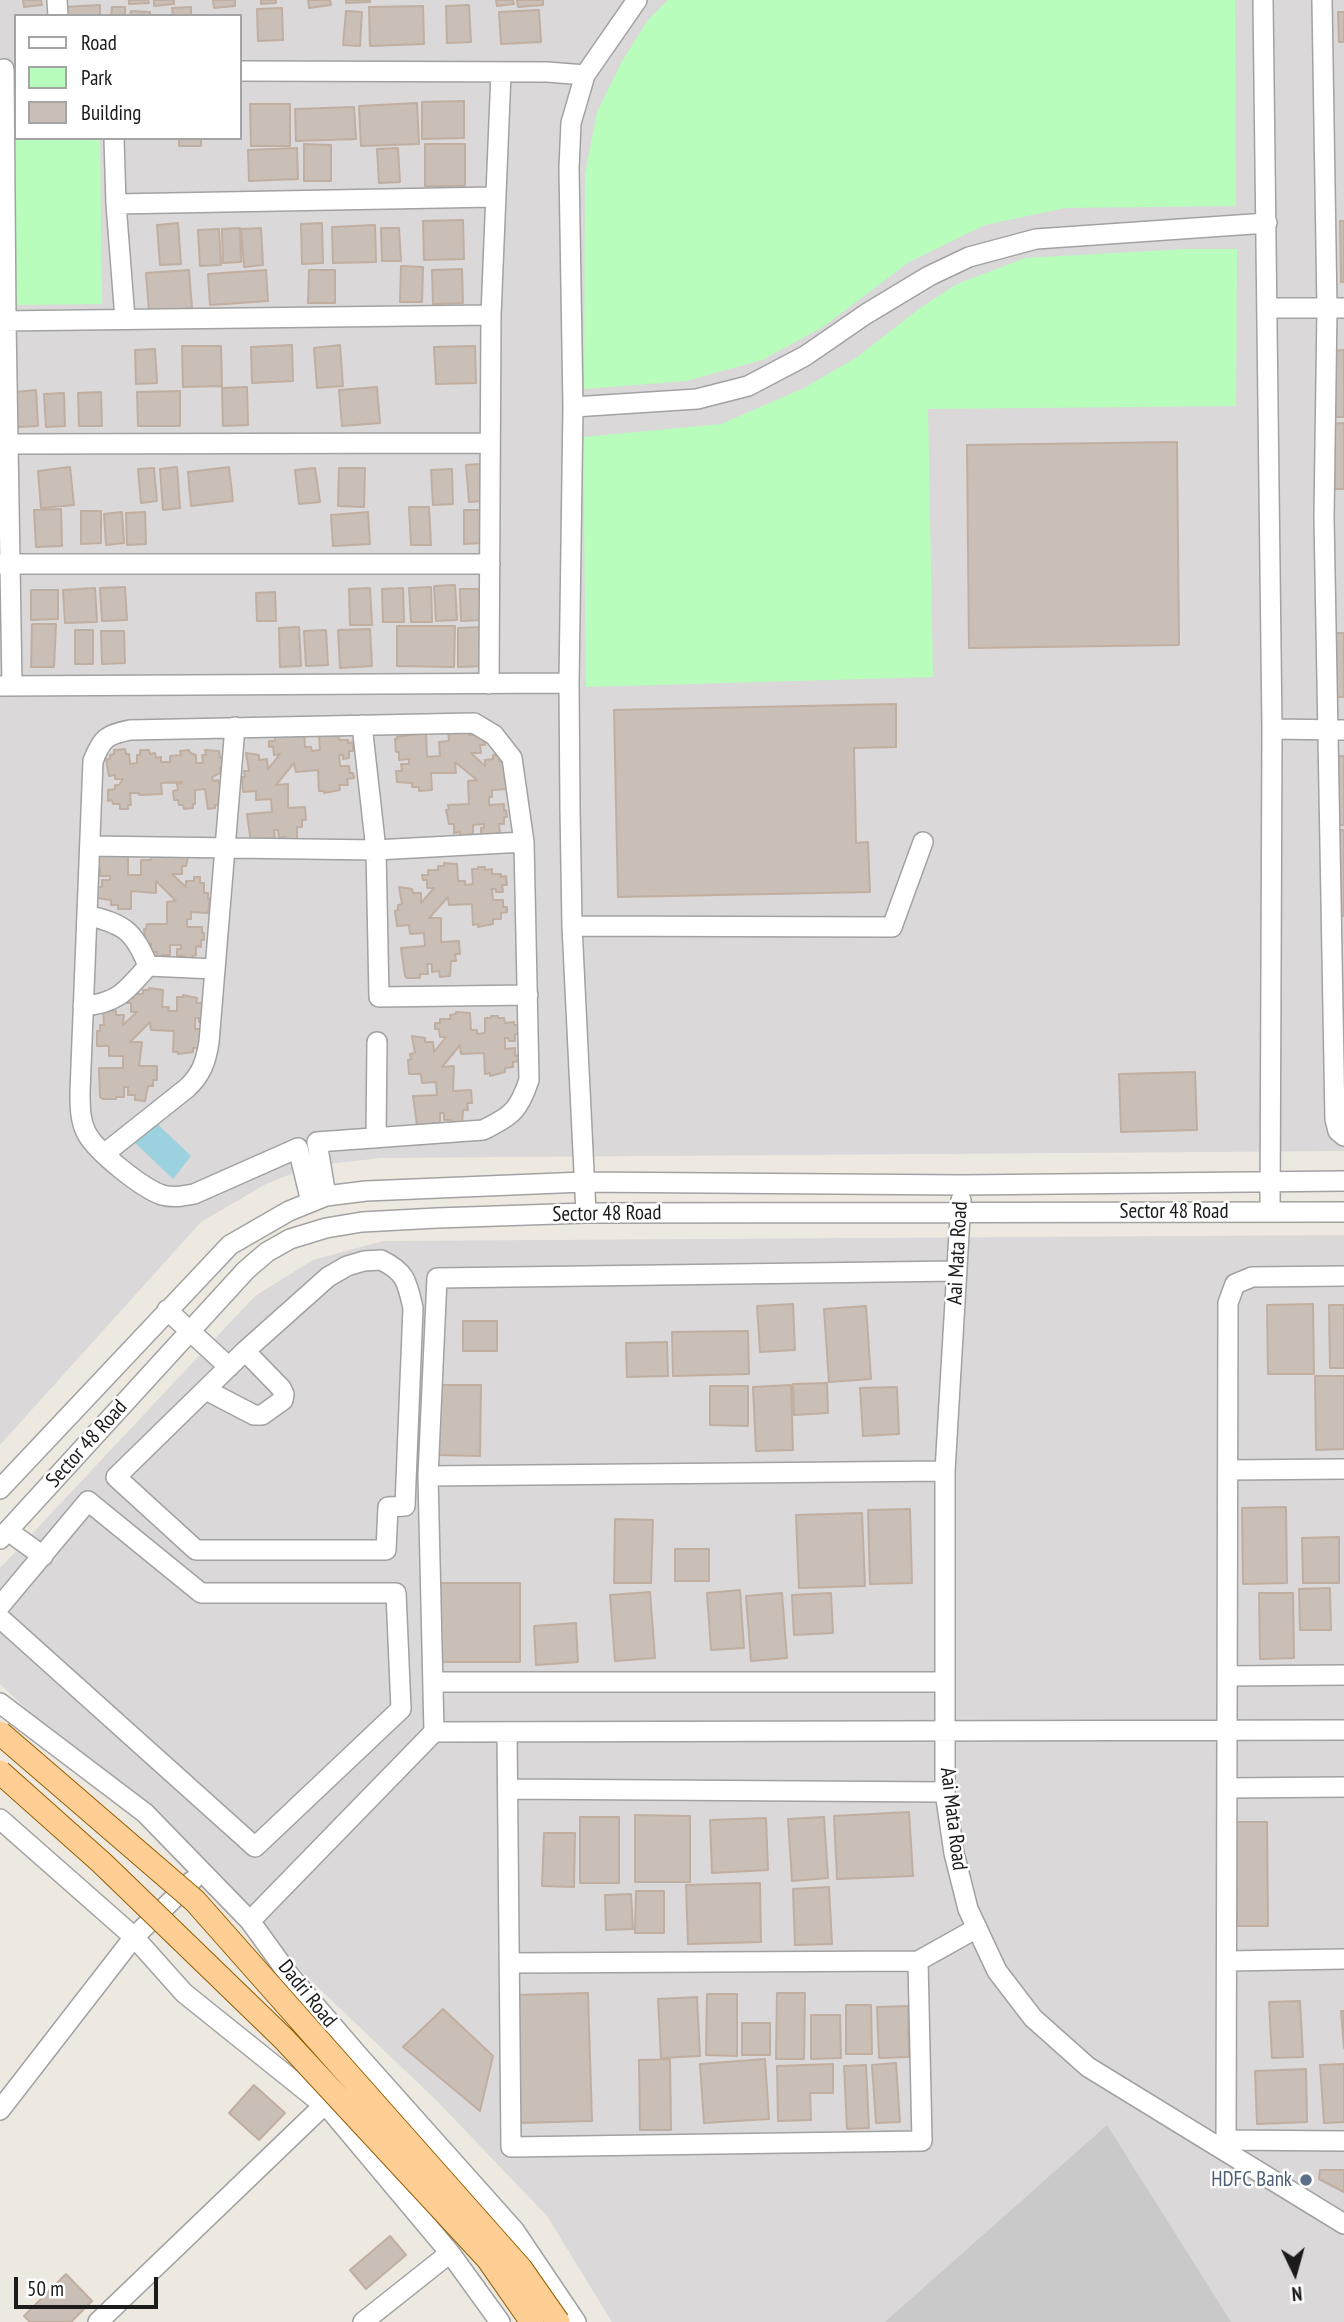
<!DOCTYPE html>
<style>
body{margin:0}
#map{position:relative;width:1344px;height:2322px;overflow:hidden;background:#eee9e0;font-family:"PT Sans Narrow",sans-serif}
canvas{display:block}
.legend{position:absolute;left:14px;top:14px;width:228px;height:126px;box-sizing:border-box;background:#fff;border:2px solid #a4a4a4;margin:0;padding:9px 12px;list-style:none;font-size:21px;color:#1b1b1b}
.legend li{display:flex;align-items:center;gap:14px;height:35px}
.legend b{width:35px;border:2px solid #a4a4a4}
.north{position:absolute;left:1260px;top:2238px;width:70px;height:70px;-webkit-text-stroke:5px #fff;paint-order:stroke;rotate:175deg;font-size:19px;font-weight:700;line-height:28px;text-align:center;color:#1b1b1b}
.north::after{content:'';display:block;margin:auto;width:24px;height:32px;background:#1b1b1b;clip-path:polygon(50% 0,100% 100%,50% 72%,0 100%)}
.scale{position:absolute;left:14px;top:2277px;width:144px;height:32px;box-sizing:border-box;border:4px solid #1b1b1b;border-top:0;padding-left:9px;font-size:21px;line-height:24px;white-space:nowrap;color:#1b1b1b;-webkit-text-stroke:5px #fff;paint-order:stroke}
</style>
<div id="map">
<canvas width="1344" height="2322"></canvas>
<ul class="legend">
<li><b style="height:9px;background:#fff"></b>Road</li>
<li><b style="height:19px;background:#b8fdbc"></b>Park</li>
<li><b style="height:19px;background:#cabfb6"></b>Building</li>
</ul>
<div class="north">N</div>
<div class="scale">50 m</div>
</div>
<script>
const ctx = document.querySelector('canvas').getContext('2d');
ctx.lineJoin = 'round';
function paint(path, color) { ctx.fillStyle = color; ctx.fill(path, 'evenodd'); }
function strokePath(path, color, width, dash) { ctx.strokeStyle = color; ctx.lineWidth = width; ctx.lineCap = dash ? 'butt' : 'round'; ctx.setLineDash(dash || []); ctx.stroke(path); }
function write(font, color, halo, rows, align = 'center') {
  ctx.font = font + ' "PT Sans Narrow",sans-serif'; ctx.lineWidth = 5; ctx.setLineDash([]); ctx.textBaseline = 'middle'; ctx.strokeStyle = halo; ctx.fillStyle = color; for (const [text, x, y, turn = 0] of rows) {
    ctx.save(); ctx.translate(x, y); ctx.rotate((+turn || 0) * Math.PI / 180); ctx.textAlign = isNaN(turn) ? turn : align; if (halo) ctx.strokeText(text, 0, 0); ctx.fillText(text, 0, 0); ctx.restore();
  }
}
paint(new Path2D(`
 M0 0H1344V1151L381 1158 311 1166 266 1184 201 1222 0 1445ZM16 16H240V138H16Z
 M1344 1235V2322H612L547 2216 437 2101 0 1684V1568L255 1296 313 1260 383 1241Z`), '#dad8d8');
paint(new Path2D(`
 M1107 2125 1231 2322H885Z`), '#c9c9c9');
paint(new Path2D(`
 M668 0H1235L1236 206 1065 208 985 225 909 262 823 327 762 360 686 381 584 389 585 174 597 112 622 61 648 20Z
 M13 90H16V138H100L102 304 16 305Z
 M1186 249H1237L1236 406 928 409 933 677 586 687 583 437 721 424 804 388 857 357 920 308 957 284 1025 258Z`), '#b8fdbc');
paint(new Path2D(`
 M151 1118 191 1156 173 1179 131 1139Z`), '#9cd2df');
const building = new Path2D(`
 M23 0H41L42 5 24 7Z
 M129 0H148L149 3 129 4Z
 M154 0H174V4L154 6Z
 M213 0H235V6L214 8Z
 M261 0H276V3L261 4Z
 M308 0H330L331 5 309 8Z
 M346 0H370V2L346 3Z
 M496 0H513L514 4 497 6Z
 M517 0H543V5L518 7Z
 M100 5V16H64V7Z
 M469 5 471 42 447 43 446 6Z
 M423 6 424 44 370 46 369 7Z
 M112 7H125V16H111Z
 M191 7V16H173L172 8Z
 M282 8 283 40 258 41 257 9Z
 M539 10 541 42 501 44 499 12Z
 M131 11 150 12V16H130Z
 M346 11 362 12 360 46 343 45Z
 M1338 12H1344V42H1339Z
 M464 101V138L422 139V102Z
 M417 103 419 144 361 146 359 106Z
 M250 104H290V146H251Z
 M354 107 356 139 296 141 295 109Z
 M179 138H201V146H179Z
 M304 144 331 145V181H304Z
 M425 144H465V186H425Z
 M297 148 298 179 249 181 248 150Z
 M398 148 400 182 379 183 377 149Z
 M463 220 464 259 424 260 423 221Z
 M1340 221H1344V282H1341Z
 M178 223 181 264 160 265 157 225Z
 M322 223 323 263 302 264 301 224Z
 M375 225 376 262 333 263 332 227Z
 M240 228 241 262 223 263 222 229Z
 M261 228 263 265 244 267 241 229Z
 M381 228H399L401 261H382Z
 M219 229 221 265 200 266 198 230Z
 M401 266 423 267 422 302H400Z
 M462 269 463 303 433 304 432 270Z
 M189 270 192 308 149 311 146 273Z
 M266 270 268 301 210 305 208 274Z
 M309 270H335V303H308Z
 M292 345 293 381 252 383 251 347Z
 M340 345 343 386 317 388 314 348Z
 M182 346H221L222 386 183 387Z
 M475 346 476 383 436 384 434 347Z
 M155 349 157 383 136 384 135 350Z
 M1344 350V417H1333L1331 351Z
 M247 387 248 425 223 426 222 388Z
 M377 387 380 423 342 426 339 390Z
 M36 390 38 426 17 427 14 392Z
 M180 391V426H138L137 392Z
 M101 392 102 426H79L78 393Z
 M64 393 65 426 46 427 44 394Z
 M1344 423V489H1332L1330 424Z
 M1177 442 1179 645 969 648 967 445Z
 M480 464 482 501 469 502 466 465Z
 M70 467 74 505 41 508 38 471Z
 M177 467 180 508 163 510 160 469Z
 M229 467 233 501 191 506 188 472Z
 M154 468 157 501 141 503 138 469Z
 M315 468 320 502 299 504 295 470Z
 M339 468H365L364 507 338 506Z
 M452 469 453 504 433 505 431 470Z
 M409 507H429L431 545H411Z
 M61 509 62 546 36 547 34 510Z
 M464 510H481V543L464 544Z
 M81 511H101V543L81 544Z
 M122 512 124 543 106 545 104 514Z
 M145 512 146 544 127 545 126 513Z
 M368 512 370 544 333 546 331 515Z
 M455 585 457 620 436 621 434 586Z
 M125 587 127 620 102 621 100 588Z
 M431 587 432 622H411L409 588Z
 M95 588 97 622 65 623 63 590Z
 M370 588 372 625H350L349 589Z
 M403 588 404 622H383L382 589Z
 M460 589H480L481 620 461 621Z
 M31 590H58V619L31 620Z
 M275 592 276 621H257L256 593Z
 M32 624H56L54 667H31Z
 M397 626H455L454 667 397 666Z
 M299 627 301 666 280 667 279 628Z
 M484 627V666L458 667V628Z
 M370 629 372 666 340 668 338 630Z
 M75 630H93V664H75Z
 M326 630 328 665 306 666 304 631Z
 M101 631H124L125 663 102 664Z
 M1333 633H1344V697H1337Z
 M896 704V747L854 748 856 843 868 842 870 892 618 897 614 710Z
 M448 729 469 730V735L479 734 484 738 485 745H480L481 753H471L485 766V760L493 759V755H499V761L503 760 504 770H508L509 789 492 790V797H489V805L504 804V811L506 810 507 817H504V824H499L500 833H497V838L488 839V834H481V828H484V824L473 825V834L466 835V838L461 839 460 832 454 833V824H449L446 810 449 809 448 805 469 804 468 781 477 780 455 762 456 773H431L432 790 419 791V787H412V783L397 782 396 771H402L401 764H409V759L399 760V752H396L395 739H397V737L426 733 427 757 440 756 439 742 449 741Z
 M304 730 305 747H311L312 751 320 750 319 736 332 733V736L338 735 339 740H348V743L353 742V751H349V758L343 759V755H339L340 766H349L350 773H353L354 778 347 779 348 785H339L340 790 324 793V791H319L318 770 296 772 294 763 276 785 288 784V808L305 807 306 820H302V827H297V842L286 843V837L279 838 278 830H274L275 840 251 842 247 814 272 812 271 799 256 800V791L243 792 242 777H245L244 771H249L246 753 259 755V760L267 759 268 769 280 754 274 755 273 746 269 747V741H275V737Z
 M125 749 126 754H129L130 764 137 763V755H140V750H149L150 754 155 753 156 758 161 757V762H170V756L181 755 180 751 189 750 190 753 196 755V763H203L202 755H206L205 750 219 751 220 758H224L225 767 220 768V773L212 777 213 781 218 780 219 784H223L221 804 215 805V808L208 809 205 789 195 790V804H193V808L184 809 183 805H179L178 800H174L173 791 178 790 177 784 182 783V782L161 783 162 794 139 795V793H130L131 805H128V809H120V804H113L112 800 108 801V790L115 789V785H119L123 779H115V775L109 776 106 759H110V755L114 754V750Z
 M1338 756H1344V825H1337Z
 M1330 830H1344V916H1335Z
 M150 848 189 853 186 866H182V874H172L186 887V881H194V877H200V883H204V893H208V899H210L208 913 191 912V919H187V927H202V933H204V940H201V947L196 946V955L193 956V960H184V956H177V949H181V945H170V955H162V959H156L157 952H151V944H146L144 929H146L147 924H167V902L176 901 156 881V893L131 891V909H118V905H111V900L97 898V887H102V880H110V876H100V868H97V855L128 851V875H141V860H151Z
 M444 863 457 864 458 881H465V885L473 884 472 869H478V867H485V870L492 869V874H501V877L506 876 507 885H502L503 892H496V889H492L493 900H503V907H507V912L501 913V919H493V924L478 927V924L473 925 472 904 449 905 448 897 429 918H441V942L459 941 460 954H455L456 961H451L450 976 440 977 439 971 432 972V964H427L428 974H420V978H407L405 976 401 948 425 946 424 933 410 934 409 925 397 926 395 911 398 910V905L402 904 399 887 412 889 413 893H421V903L434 888H427V880H423L422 875H428V870H438V866H444Z
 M149 988 163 990 162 1007H169L168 1011H177V997H183V995L197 998 196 1003H206L205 1022H199V1018H195V1029H205L202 1048H193V1052L178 1054V1052H173L174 1031 151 1030 150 1022 130 1042H142L139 1066H157V1080H153V1086H148L145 1101 135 1100V1095H128V1087H124V1097H116V1099H103L100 1097 99 1068H123V1056H109V1046H97V1031H100V1025H104L103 1008 116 1011V1015H124L123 1025 137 1012H131V1003H127V997L133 998V994H143V990H149Z
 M456 1012 470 1013 471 1030H477V1034L485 1033V1018H491V1016H498V1018H504L505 1023 514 1022V1025H519V1034H515V1041H509L508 1038H505V1049L515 1048V1056L519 1055V1061L513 1062V1067L505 1068V1072L490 1076V1073L485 1074 484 1053 461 1054 460 1045 442 1067 454 1066 453 1091 471 1090 472 1103H467L468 1110H463L462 1125H452L451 1120H444V1113H440V1123H432L433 1126 417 1125 413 1096 437 1095 436 1082 422 1083 421 1074H409L408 1060 411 1059 410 1054 415 1053 412 1036 425 1038V1042H433L434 1052 446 1037H440L439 1029H435V1023H440V1019H451L450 1015 456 1014Z
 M1195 1072 1197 1130 1121 1132 1119 1074Z
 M793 1304 795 1350 760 1352 757 1306Z
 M1313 1304 1314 1374H1268L1267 1305Z
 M1329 1305H1344V1368H1330Z
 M866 1306 871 1379 829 1382 824 1309Z
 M463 1321H497V1351H463Z
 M748 1331 749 1374 673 1376 672 1332Z
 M667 1342 668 1376 627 1377 626 1343Z
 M1315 1376H1344V1449L1316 1450Z
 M827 1383 828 1413 794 1415 793 1384Z
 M439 1385H481L480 1456 438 1455Z
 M791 1385 793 1450 756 1451 753 1387Z
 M710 1386H748V1426L710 1425Z
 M897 1387 899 1434 863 1436 860 1388Z
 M1286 1507 1287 1583 1243 1584 1242 1508Z
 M910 1509 912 1583 870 1584 868 1510Z
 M862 1513 865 1586 799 1588 796 1515Z
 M615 1519 653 1520 651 1583H614Z
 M1339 1537V1583H1303L1302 1538Z
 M675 1549H709V1581H675Z
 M436 1583H520V1662H437Z
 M1330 1588 1331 1630H1300L1299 1589Z
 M740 1590 744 1648 711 1650 707 1593Z
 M650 1592 655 1658 615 1661 610 1595Z
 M782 1593 787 1658 751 1661 746 1596Z
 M831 1593 833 1633 794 1635 792 1595Z
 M1259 1593H1293L1294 1658 1260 1659Z
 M576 1623 578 1662 536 1665 534 1626Z
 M909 1812 913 1876 837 1879 834 1816Z
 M635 1815 690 1816V1882H635Z
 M580 1817H619V1883H580Z
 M824 1817 828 1878 792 1881 788 1819Z
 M766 1818 768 1870 712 1873 710 1820Z
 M1236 1822H1267L1268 1926H1237Z
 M544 1833H575L574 1887 542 1886Z
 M760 1883 761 1942 688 1944 686 1885Z
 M829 1887 832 1944 795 1945 793 1889Z
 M636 1891H664V1933H635Z
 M631 1894 633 1929 606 1930 605 1895Z
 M588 1993 592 2121 519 2123 515 1995Z
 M777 1993H805L804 2059H776Z
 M707 1994H737V2056L706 2055Z
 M697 1997 700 2056 661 2058 658 1999Z
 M1300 2001 1303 2057 1272 2058 1269 2002Z
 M846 2005H871L872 2054H846Z
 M908 2006 909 2057 879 2058 877 2007Z
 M443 2009 493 2056 480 2111 403 2047Z
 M1341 2011H1344V2048Z
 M811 2015H840L841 2058 811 2059Z
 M742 2023H770V2055H742Z
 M670 2059 671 2130H640L639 2060Z
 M765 2059 769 2119 704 2123 700 2064Z
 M896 2063 900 2122 876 2123 872 2065Z
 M833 2064V2093H810L811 2120 778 2121 777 2066Z
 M1344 2064V2122L1324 2123 1320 2065Z
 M866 2065 869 2128 847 2129 844 2066Z
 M1306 2069 1307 2122 1257 2124 1255 2071Z
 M254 2085 285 2113 259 2140 229 2113Z
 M1320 2170H1344V2192L1319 2179Z
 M390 2236 406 2255 366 2289 350 2270Z
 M66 2274 92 2301 71 2322H30L24 2316Z`);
paint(building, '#cabfb6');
strokePath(building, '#c0aea1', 2);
const minor = new Path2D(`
 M57 0 58 16
 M1263 0 1272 729 1270 1212
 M1322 0 1327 308 1324 517 1335 1119 1338 1131 1344 1136
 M4 69 6 321 12 686
 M240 71 547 72 585 75
 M114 138 116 204 125 319
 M116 204 494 197
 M1267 308H1344
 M0 321 491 315
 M573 407 697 399 748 386 805 356 866 314 929 276 969 257 1036 239 1267 223
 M8 444 490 443
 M0 564H490
 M489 684 491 315 501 73
 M0 686 569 683
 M362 725 376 850 379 997 528 995
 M1272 729 1344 730
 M90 846 376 850 524 842
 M572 926 892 927 923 842
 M148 966 215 969
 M83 1006C117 1004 126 991 148 966 134 930 123 924 87 915
 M376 1138 377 1042
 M104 1154 187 1088C201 1075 206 1062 209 1042L235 727
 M961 1200 945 1471V1792L954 1853 968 1909 997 1971 1033 2018 1088 2067 1344 2224
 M311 1202 298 1148 194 1194C183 1196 174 1198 162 1195 142 1188 98 1153 87 1134 80 1121 80 1107 80 1092L93 761C102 738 106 735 130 730L474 723 494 735 512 758 524 842 529 1080C519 1110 512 1116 483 1130L317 1142 326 1196
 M586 1213 572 926 570 808 569 683 573 407 569 168 571 123 585 75 637 0
 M381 1260C406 1272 407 1282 413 1308L405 1506 388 1507 386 1550H196L116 1477 245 1351 328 1277 347 1266 364 1261Z
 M167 1310 229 1367
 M206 1390 254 1415H262L283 1400 284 1394 281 1388 245 1351
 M1228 1470 1344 1469
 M428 1476 945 1471
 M0 1489 230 1245 289 1211 326 1196 366 1191 583 1182 962 1185 1344 1181
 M8 1531 43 1556
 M0 1539 246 1270 267 1252 290 1239 326 1228 362 1222 437 1218 586 1213 1344 1212
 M0 1606 88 1501 201 1593H396L401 1709 255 1847 0 1618
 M1228 1676 1344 1675
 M433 1682H944
 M0 1703 145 1813 250 1921 289 1975 356 2053 514 2230 576 2322
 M434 1732 428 1476 437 1278 957 1271
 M507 1732 511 2147 922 2141 918 1961
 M1228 1788 1344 1787
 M508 1789 945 1792
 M0 1819 134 1937 184 1993 331 2111 450 2253 500 2322
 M250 1921 434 1732 1344 1730
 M1227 1961 1344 1959
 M510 1963 918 1961 977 1928
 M0 2110 134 1937 192 1881
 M1226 2140 1344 2141
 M1226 2151 1228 1303 1235 1284 1252 1277 1344 1276
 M98 2322 323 2106
 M363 2322 450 2253`);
strokePath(minor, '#a2a2a2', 22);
strokePath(minor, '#fff', 19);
const majorBridge = new Path2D(`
 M0 1733 195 1901 521 2269 558 2322
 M0 1772 102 1863 284 2039 488 2259 532 2322`);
strokePath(majorBridge, '#935f00', 25, []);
strokePath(majorBridge, '#ffce94', 23);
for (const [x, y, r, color] of [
 [1306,2180,7,"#5c6f8a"]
]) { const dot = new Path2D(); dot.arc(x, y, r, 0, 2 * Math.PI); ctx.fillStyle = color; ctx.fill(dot); strokePath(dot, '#fff', 2.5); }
write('21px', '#1b1b1b', '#fff', [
 ["Sector 48 Road",1174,1212],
 ["Sector 48 Road",607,1214,-1],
 ["Aai Mata Road",958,1253,-87],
 ["Sector 48 Road",87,1444,-48],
 ["Aai Mata Road",953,1819,83],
 ["Dadri Road",307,1994,51]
]);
write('21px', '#4e5e75', '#fff', [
 ["HDFC Bank",1292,2180]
], 'right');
</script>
